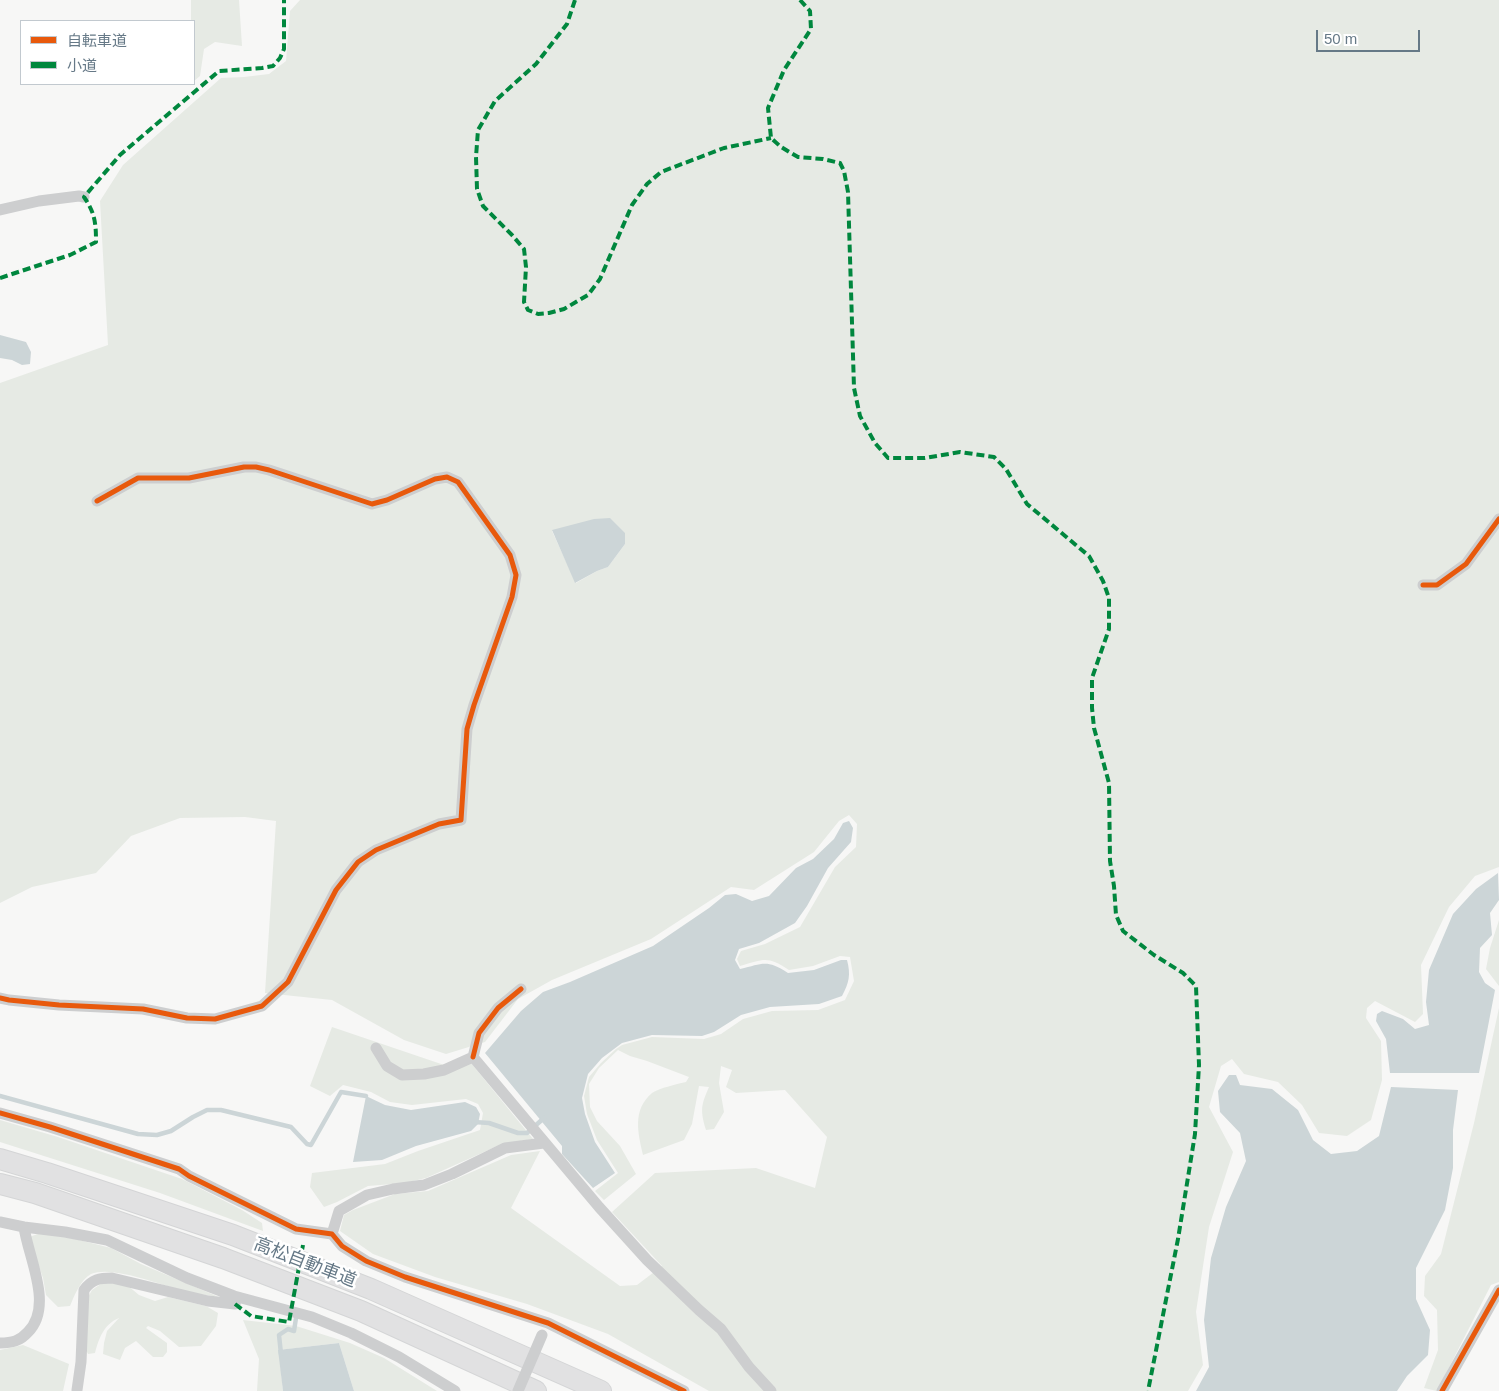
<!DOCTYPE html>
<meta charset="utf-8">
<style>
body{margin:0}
#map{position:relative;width:1499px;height:1391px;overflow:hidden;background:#f7f7f6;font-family:Helvetica,"Noto Sans JP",sans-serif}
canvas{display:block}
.legend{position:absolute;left:20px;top:20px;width:175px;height:65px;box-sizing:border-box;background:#fff;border:1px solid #c2c9cf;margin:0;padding:6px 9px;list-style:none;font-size:15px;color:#667987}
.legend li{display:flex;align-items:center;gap:10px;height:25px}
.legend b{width:25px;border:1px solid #c2c9cf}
.scale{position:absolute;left:1316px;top:30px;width:104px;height:22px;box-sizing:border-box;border:2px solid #667987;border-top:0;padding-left:6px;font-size:15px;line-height:18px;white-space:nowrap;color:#667987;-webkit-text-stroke:4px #fff;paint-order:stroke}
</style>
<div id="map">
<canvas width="1499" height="1391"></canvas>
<ul class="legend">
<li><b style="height:6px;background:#e8590c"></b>自転車道</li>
<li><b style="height:6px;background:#00873e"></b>小道</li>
</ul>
<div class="scale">50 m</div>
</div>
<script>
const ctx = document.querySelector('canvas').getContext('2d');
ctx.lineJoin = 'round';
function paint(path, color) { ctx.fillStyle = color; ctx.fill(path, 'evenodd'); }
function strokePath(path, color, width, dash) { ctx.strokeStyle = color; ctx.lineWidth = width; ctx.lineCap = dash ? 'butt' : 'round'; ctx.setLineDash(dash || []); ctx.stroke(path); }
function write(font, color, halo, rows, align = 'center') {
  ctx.font = font + ' Helvetica,"Noto Sans JP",sans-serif'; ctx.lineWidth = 5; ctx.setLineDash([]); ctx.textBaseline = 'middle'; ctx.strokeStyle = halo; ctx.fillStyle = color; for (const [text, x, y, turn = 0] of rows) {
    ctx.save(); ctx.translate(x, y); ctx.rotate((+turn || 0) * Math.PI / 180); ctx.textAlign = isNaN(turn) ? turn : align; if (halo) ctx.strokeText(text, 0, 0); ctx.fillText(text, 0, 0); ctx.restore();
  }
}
paint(new Path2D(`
 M191 0H239L242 46 215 42 204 49 200 76 194 81V21H191Z
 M300 0H1499V867L1475 876 1449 907 1421 965 1423 1014 1415 1022 1375 1001 1367 1008 1366 1018 1381 1041 1382 1080 1371 1120 1347 1136 1319 1133 1302 1105 1278 1082 1244 1074 1232 1059 1221 1066 1209 1107 1233 1152 1209 1227 1196 1312 1203 1365 1188 1391H709L608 1334 527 1304 435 1277 373 1254 340 1231 344 1215 353 1210 395 1194 428 1191 511 1155 540 1151 511 1208 620 1286 637 1285 662 1266 612 1212 655 1173 756 1168 815 1188 827 1137 785 1090 736 1093 726 1087 732 1070 721 1066 719 1083 724 1112 714 1129 706 1130C700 1110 701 1105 709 1087L699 1086 692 1124 684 1140 643 1155C638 1133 632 1110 652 1093 659 1088 678 1084 686 1082L689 1077 647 1061 630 1056 618 1050 599 1068 589 1084 590 1107 597 1121 620 1146 636 1174 604 1200 595 1191 618 1173 597 1140 587 1114 584 1096 589 1077 601 1063 616 1049 622 1045 652 1037 704 1039 721 1034 743 1019 772 1011 818 1010 845 1000 854 981 850 957 840 956 813 966 789 970C767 956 765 959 740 966L737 959 741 951 765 944 800 927 835 867 856 847 857 824 849 815 839 821 814 852 754 890 731 887 651 939 552 980 518 999 485 1042 446 1054 404 1040 332 1000 265 993 276 821 245 817 180 818 131 836 96 873 32 887 0 903V383L108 345 100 201 123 165 221 78 244 77 269 74 286 61 290 11ZM569 527 625 544 608 567 597 571 576 583 552 531Z
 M1499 920V986L1486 969 1490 948Z
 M1499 1008V1282L1491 1285 1437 1391 1424 1388 1438 1350 1437 1310 1424 1296 1425 1276 1441 1254 1474 1123Z
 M332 1027 450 1067 471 1063 533 1139 502 1144 426 1178 405 1183 368 1186 337 1202 324 1207 310 1187 312 1173 385 1164 418 1151 480 1130 483 1113 478 1104 466 1099 412 1105 390 1102 371 1092 343 1085 330 1096 310 1086Z
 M0 1120 58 1137 182 1179 242 1210 262 1223 263 1231 160 1193 0 1142Z
 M41 1233 75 1239 111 1248 141 1264 219 1297C208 1295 196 1294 185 1291 162 1286 113 1265 91 1274 81 1279 74 1296 70 1306L58 1307 46 1295 43 1278 29 1237Z
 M105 1281 127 1285 139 1295 155 1301 168 1297 206 1306 218 1313 216 1326 201 1346 179 1347 160 1331 148 1326 146 1328 167 1343V1352L163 1357H153L136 1341 125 1348 120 1360 103 1354 104 1343 107 1331 119 1318C104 1324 99 1338 95 1353L88 1354 85 1348 87 1299 92 1290Z
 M243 1320 296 1326 350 1343 384 1358 437 1391H354L339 1343 279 1350 283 1391H257L259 1359Z
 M23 1345 69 1364 63 1391H0V1350Z`), '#e6eae4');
paint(new Path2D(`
 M0 335 26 342 31 352 30 364 22 365 12 360 0 358Z
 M610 518 625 533V544L608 567 597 571 575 583 552 530 594 519Z
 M849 821 853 828 851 842 828 868 807 906 795 923 759 943 739 949 735 960 740 969C763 964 766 959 788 973L814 970 841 960H847C851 975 849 983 842 996L819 1004 770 1007 741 1015 714 1032 702 1036 652 1035 622 1043 602 1058 588 1074 582 1098 585 1114 595 1142 615 1173 593 1188 562 1154V1146L485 1053 521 1011 543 992 570 982 653 946 709 908 725 895 736 894 752 901 769 896 796 868 813 859 834 839 843 823Z
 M1498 873 1499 900 1490 913 1492 935 1480 948 1479 972 1485 983 1495 990 1479 1073H1390L1386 1039 1376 1021 1377 1014 1382 1011 1403 1019 1415 1029 1429 1025 1426 1002 1429 970 1453 914 1476 889Z
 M1229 1075H1236L1240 1085 1272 1089 1298 1110 1313 1140 1331 1154 1357 1151 1379 1136 1391 1087 1458 1090 1453 1130V1168L1445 1210 1416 1268V1299L1430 1330 1428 1355 1407 1376 1397 1391H1196L1209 1367 1204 1320 1211 1258 1226 1207 1246 1161 1240 1133 1220 1112 1218 1091Z
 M366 1096 385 1105 411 1110 465 1102 476 1107 480 1114 478 1124 471 1131 416 1146 382 1160 353 1162Z
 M339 1343 354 1391H283L278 1350Z`), '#ccd5d7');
strokePath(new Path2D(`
 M0 1096 138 1134 157 1135 171 1131 193 1117 207 1110H221L291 1127 307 1144 311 1145 341 1092 366 1096
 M474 1122 489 1123 518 1133H527L544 1118
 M281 1354 279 1335 288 1329 294 1331 296 1318`), '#ccd5d7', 4.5);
const motorway = new Path2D(`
 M0 1159 47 1173 233 1235 371 1289 601 1391
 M0 1184 35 1193 223 1258 361 1311 536 1391`);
strokePath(motorway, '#d4d5d6', 22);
strokePath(new Path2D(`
 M0 210 39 201 79 196 84 197
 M1423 585H1437L1466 564 1499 519
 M0 998 9 1000 59 1005 143 1009 187 1018 215 1019 262 1006 288 982 336 890 358 862 376 850 439 824 461 820 467 729 474 705 512 597 516 575 510 555 458 482 447 477 435 479 387 500 372 504 269 470 256 467H244L189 478H138L97 501
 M376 1048 387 1066 402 1075 424 1074 444 1070 473 1057
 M473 1057 599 1207 647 1260 699 1310 721 1329 749 1367 771 1391
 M473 1057 479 1033 498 1008 521 989
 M0 1113 50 1127 179 1169 189 1176 296 1229 332 1234 342 1246 366 1261 405 1277 548 1323 684 1391
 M0 1222 24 1227 65 1232 107 1240 187 1278 234 1296 312 1317 351 1333 399 1357 455 1391
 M332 1234 339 1211 367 1195 393 1189 424 1185 452 1174 505 1148 544 1143
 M0 1343C12 1343 20 1341 28 1332 54 1306 28 1257 24 1227
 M77 1390 81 1362 84 1290C92 1279 100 1278 112 1278L208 1301 235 1304 237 1297
 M1442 1391 1499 1290`), '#cdcecf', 11);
strokePath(motorway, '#e1e1e2', 20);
strokePath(new Path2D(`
 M518 1391 542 1335`), '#cdcecf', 11);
strokePath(new Path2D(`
 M575 0 567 24 536 64 495 101 478 130 476 157 477 189 483 206 512 235 524 249 526 267 524 302 528 310 538 314 549 313 564 309 588 295 600 279 632 205 647 184 661 172 724 148 771 138
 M800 0 810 11 811 29 784 70 768 108 771 138 781 147 798 157 823 159 840 163 844 171 848 192 854 388 860 416 875 443 888 458H925L960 452 994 457 1006 469 1027 504 1089 556 1103 581 1109 598V629L1092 678V708L1094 728 1109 783 1110 861 1114 886 1116 915 1123 931 1154 955 1183 973 1196 986 1199 1065 1195 1134 1178 1239 1148 1391
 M0 278 70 255 96 242C96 223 95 213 84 197L120 155 219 71 262 68 273 66 280 58 284 49V0
 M235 1304 251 1316 289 1322 303 1245`), '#00873e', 4, [8, 4]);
strokePath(new Path2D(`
 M1423 585H1437L1466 564 1499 519
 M0 998 9 1000 59 1005 143 1009 187 1018 215 1019 262 1006 288 982 336 890 358 862 376 850 439 824 461 820 467 729 474 705 512 597 516 575 510 555 458 482 447 477 435 479 387 500 372 504 269 470 256 467H244L189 478H138L97 501
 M473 1057 479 1033 498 1008 521 989
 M0 1113 50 1127 179 1169 189 1176 296 1229 332 1234 342 1246 366 1261 405 1277 548 1323 684 1391
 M1442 1391 1499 1290`), '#e8590c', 5);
write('18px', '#667987', '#fff', [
 ["高松自動車道",305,1263,21]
]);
</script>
